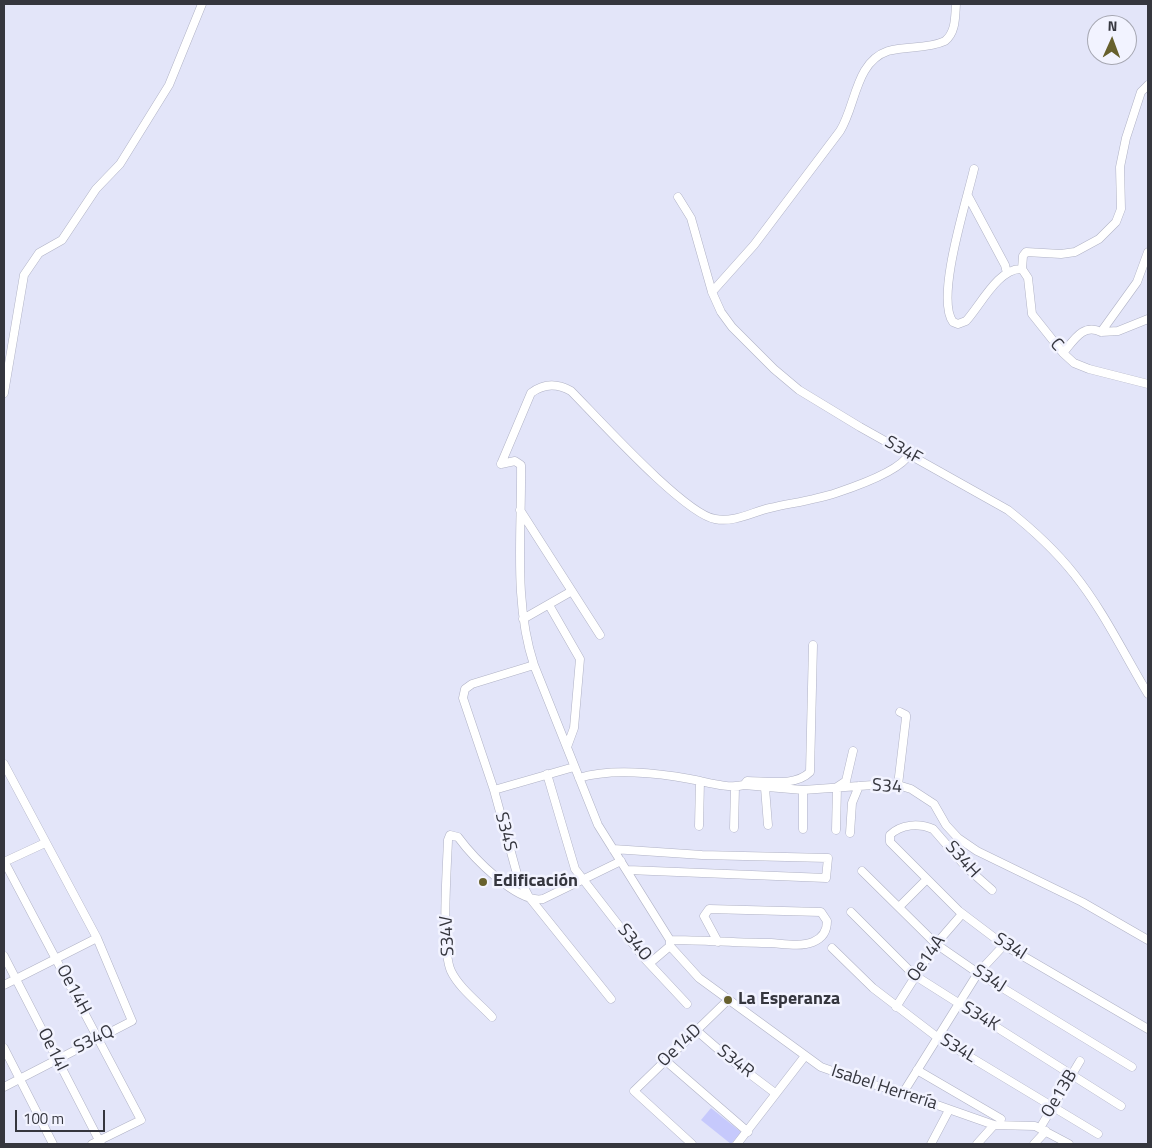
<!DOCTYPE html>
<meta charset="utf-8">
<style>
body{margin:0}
#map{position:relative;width:1152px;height:1148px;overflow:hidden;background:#e3e5f9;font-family:"Titillium Web",sans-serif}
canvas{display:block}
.frame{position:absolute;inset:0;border:5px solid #35363e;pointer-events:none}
.north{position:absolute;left:1087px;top:15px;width:50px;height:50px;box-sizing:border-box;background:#f2f3ff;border:1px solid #a6a7b2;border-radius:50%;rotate:2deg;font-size:14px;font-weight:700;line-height:20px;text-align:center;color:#35363e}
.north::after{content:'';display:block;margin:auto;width:18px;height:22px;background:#67602d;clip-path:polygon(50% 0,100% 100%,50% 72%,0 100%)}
.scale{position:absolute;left:15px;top:1110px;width:90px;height:22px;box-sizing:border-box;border:2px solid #35363e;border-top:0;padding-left:6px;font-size:15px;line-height:18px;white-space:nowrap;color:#35363e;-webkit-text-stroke:4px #f2f3ff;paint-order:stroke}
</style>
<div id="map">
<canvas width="1152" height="1148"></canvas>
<div class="frame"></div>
<div class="north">N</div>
<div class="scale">100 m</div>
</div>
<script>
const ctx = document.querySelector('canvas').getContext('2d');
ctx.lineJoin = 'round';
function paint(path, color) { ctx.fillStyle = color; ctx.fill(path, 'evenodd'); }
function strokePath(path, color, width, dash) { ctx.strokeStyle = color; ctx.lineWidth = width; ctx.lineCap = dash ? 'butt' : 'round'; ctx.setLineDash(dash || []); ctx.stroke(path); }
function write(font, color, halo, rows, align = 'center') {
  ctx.font = font + ' "Titillium Web",sans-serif'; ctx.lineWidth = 5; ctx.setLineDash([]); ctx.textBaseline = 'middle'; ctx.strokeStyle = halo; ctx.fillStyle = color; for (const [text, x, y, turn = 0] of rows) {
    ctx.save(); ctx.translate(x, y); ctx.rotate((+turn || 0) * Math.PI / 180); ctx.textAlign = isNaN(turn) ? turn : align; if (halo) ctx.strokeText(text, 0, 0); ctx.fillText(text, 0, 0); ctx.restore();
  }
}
paint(new Path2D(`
 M711 1108 741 1132 731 1144 701 1120Z`), '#c6c9fc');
const street = new Path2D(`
 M974 169C967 200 935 298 953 322L958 324 966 321C980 306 999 267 1022 269L1028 278 1032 314 1063 353 1074 363 1089 369 1148 384
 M968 196 1005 265 1007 273
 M678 197 691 218 712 292 721 312 732 327 774 369 799 390 860 427 1008 510C1032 529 1055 550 1074 574 1103 610 1124 654 1148 694
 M1148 252 1137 282 1101 332 1118 331 1148 319
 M1022 269 1023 256 1026 252 1061 254 1075 252 1099 239 1116 222 1121 209 1120 167 1126 138 1141 92 1148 85
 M712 292 754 245 840 131C856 106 855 62 888 51 907 46 928 49 945 41 956 32 955 17 956 4
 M1063 353C1074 340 1083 323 1101 332
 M4 393 24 275 39 253 62 240 96 189 120 164 169 85 202 4
 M501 464 515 461 521 465C522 531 513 602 534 665L598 825 670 940V946L699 978 821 1067 858 1080 903 1093 994 1125 1035 1126 1069 1144
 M501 464 531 393C544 383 557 383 571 391 597 417 684 514 715 519 734 523 752 512 770 508 792 503 815 500 836 493 854 487 901 471 909 454
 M520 510 600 635
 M549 605 580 659 574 728 567 747
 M523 619 572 591
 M534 665 472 684 465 689 463 698 494 790 517 874 529 897 611 999
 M4 764 97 938 132 1021 4 1087
 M547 774 575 869 644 958 687 1004
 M579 778C611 768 658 773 690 779 707 782 727 789 744 785L803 790 873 785H898L911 789 934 804 946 825 958 838 977 851 1082 902 1148 940
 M744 785 747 781C766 781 795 787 810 772L813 645
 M898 785 906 718V715L900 712
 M765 788 768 825
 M494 790 574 767
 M803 790V829
 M699 826 700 781
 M734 828 735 787
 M836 830 837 787 846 781 853 751
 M850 833 852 803 859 786
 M613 849 702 855 828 858 826 878 628 870
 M4 861 141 1120 92 1144
 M4 862 45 843
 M862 871 936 944 978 973 1132 1067
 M992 890 967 868 933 829C919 823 901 824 890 835V842L959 911 1004 945 1148 1029
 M899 907 927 879
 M851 912 914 975 1121 1106
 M670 940C704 940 738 943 771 943 785 944 801 947 813 942 823 938 827 931 827 921L821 912 709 909 704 916 718 942
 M832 948 873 988 937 1037 1098 1134
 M4 956 101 1144
 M650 963 670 946
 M4 985 97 938
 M896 1007 936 944 962 914
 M492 1017C479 1003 459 988 451 971 441 949 447 868 448 840L450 835 458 837C472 856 517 904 543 899L621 861
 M696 1030 726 1056 775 1093
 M4 1048 53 1144
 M666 1061 748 1132
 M917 1070 1001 1119
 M903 1093 978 973 1004 945
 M1040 1128 1080 1061
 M692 1144 634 1091 728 1000
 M737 1144 805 1056
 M931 1144 949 1110
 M977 1144 994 1125
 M1034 1144 1046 1131`);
strokePath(street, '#b0b2c5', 9);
strokePath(street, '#fff', 8);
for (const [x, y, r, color] of [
 [483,882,5,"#67602d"],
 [728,1000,5,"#67602d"]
]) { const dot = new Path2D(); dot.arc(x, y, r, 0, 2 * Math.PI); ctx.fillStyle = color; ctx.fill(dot); strokePath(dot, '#f2f3ff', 2); }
write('18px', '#35363e', '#f2f3ff', [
 ["C",1056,345,49],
 ["S34F",903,451,29],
 ["S34",887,787,3],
 ["S34S",505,832,75],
 ["S34H",962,860,48],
 ["S34V",448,936,-93],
 ["S34O",634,943,50],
 ["S34I",1010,947,32],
 ["Oe14A",927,959,-55],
 ["S34J",989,979,32],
 ["Oe14H",73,990,62],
 ["S34K",980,1017,31],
 ["S34Q",94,1040,-27],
 ["Oe14D",680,1046,-44],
 ["S34L",958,1049,31],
 ["Oe14I",52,1050,63],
 ["S34R",735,1062,38],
 ["Isabel Herrería",884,1088,18],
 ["Oe13B",1060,1094,-59]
]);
write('bold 18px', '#35363e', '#f2f3ff', [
 ["Edificación",493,882],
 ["La Esperanza",738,1000]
], 'left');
</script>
